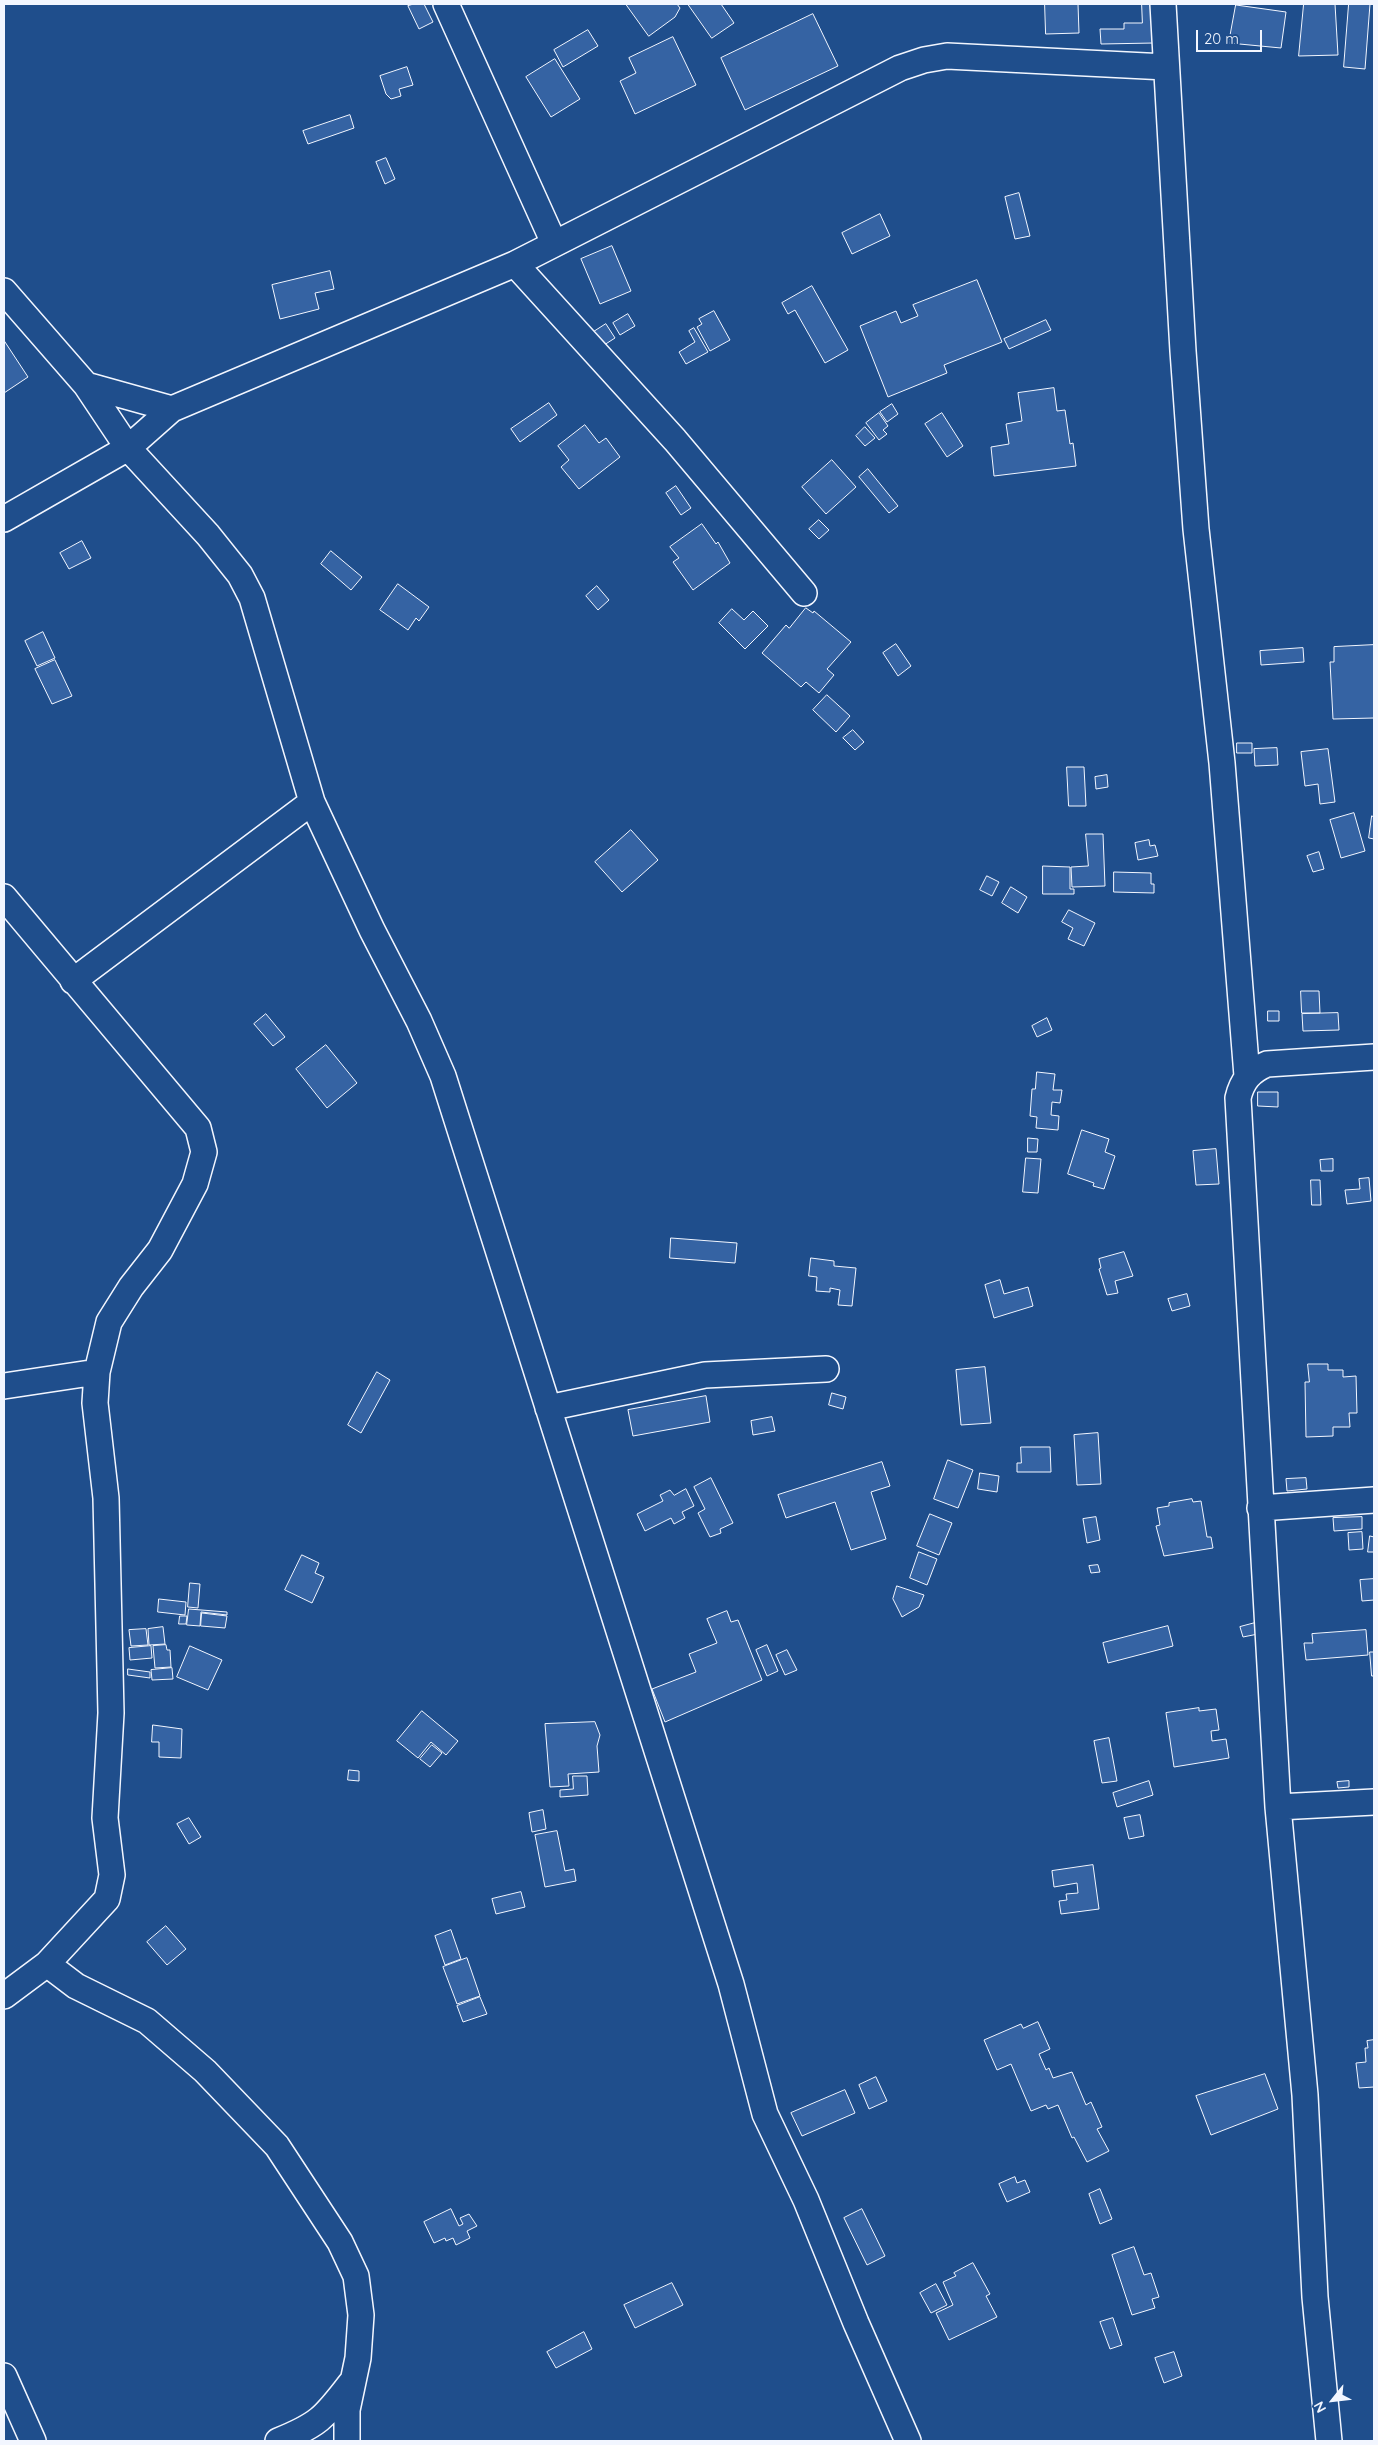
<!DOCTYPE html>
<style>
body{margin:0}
#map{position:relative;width:1378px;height:2445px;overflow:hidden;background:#1f4e8c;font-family:Quicksand,sans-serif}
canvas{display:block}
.frame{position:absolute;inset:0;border:5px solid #f2f6ff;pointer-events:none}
.north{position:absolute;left:1308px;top:2375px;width:50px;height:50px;-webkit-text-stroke:4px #1f4e8c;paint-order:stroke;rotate:241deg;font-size:14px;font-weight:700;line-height:20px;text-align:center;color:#f2f6ff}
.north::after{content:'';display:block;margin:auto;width:18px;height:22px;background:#f2f6ff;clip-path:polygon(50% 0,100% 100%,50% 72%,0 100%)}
.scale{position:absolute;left:1196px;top:30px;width:66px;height:22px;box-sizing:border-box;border:2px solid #f2f6ff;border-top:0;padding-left:6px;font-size:15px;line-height:18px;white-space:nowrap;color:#f2f6ff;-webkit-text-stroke:4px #1f4e8c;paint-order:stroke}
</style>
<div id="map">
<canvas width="1378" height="2445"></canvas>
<div class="frame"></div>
<div class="north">N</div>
<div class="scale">20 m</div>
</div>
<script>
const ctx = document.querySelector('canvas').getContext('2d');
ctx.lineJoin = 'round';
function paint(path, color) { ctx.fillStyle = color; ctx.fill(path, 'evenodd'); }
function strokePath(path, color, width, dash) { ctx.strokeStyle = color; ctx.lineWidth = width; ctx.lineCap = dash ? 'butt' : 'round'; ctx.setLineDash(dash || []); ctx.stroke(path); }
const building = new Path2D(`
 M414 4H424L433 22 419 29 408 6Z
 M626 4H677L680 8 675 17 649 36Z
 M688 4H721L734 23 712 38Z
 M1045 4H1078L1079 33 1046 34Z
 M1142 4H1153L1154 43 1101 44 1100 29H1124V23H1142Z
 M1304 4H1335L1338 55 1299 56Z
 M1349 4H1370L1365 69 1344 67Z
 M1236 5 1286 12 1281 48 1229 43Z
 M813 14 838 66 745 110 721 58Z
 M588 30 598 46 563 67 554 50Z
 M673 37 696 85 635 114 620 81 636 73 629 58Z
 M555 59 580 99 551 117 526 77Z
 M407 67 413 85 399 89 401 96 391 99 386 94 380 76Z
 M350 115 354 128 308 144 303 131Z
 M386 158 395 179 385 184 376 162Z
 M1019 193 1030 236 1015 239 1005 197Z
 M880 214 890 236 852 254 842 233Z
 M612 246 631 291 600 304 581 259Z
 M330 271 334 289 315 293 319 309 280 319 272 285Z
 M977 280 1002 342 944 365 947 373 888 397 860 326 896 311 901 323 918 316 913 305Z
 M812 286 848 350 825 363 795 310 788 314 782 303Z
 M714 311 730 340 710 351 697 327 702 324 699 319Z
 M628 314 635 326 620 335 613 323Z
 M1046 320 1051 330 1009 349 1004 339Z
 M606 324 615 338 601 347 592 333Z
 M694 328 708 352 686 364 679 352 695 342 689 331Z
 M5 342 28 377 4 393V343Z
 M1054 388 1057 411 1065 410 1070 444 1073 443 1076 466 994 476 991 447 1009 444 1006 424 1022 421 1018 393Z
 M549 403 557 415 520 442 511 429Z
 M892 404 898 414 887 422 880 412Z
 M879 413 888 426 883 430 887 434 879 440 866 423Z
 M942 413 963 446 947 457 925 424Z
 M585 425 599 443 606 438 620 457 579 489 561 467 569 460 558 446Z
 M865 427 875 438 865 446 856 436Z
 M832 460 856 487 826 514 802 487Z
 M868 469 898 506 889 513 859 477Z
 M676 486 691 508 681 515 666 493Z
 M819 520 829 530 819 539 809 529Z
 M702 524 716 544 718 542 730 563 693 590 673 562 679 558 670 547Z
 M82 541 91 558 69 569 60 553Z
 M331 551 362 577 351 590 321 564Z
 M398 584 429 607 419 621 416 618 408 630 380 610Z
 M597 586 609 600 598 610 586 596Z
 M806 608 813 613 814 611 851 642 827 669 834 675 819 693 806 682 801 687 762 653 786 625 789 628Z
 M732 609 744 620 753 611 768 626 745 649 719 623Z
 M43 632 55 658 37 666 25 641Z
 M896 644 911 666 898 676 883 653Z
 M1374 645V718L1333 719 1330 662H1334V647Z
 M1303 648 1304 662 1261 665 1260 651Z
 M55 660 72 696 52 704 35 669Z
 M827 695 850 716 836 732 813 710Z
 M853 730 864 742 855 750 843 738Z
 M1237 743H1252V753H1237Z
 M1277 748 1278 765 1255 766 1254 749Z
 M1328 749 1335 802 1320 804 1318 784 1305 786 1301 752Z
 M1067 767H1084L1086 806H1069Z
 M1107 775 1108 787 1096 789 1095 777Z
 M1354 813 1365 851 1341 858 1330 820Z
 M1372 816 1374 817V839L1369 838Z
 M631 830 658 860 622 892 595 862Z
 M1086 834H1103L1105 886 1072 887 1071 867 1088 866Z
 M1149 840 1150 846 1155 845 1158 856 1138 860 1135 843Z
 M1319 852 1324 869 1313 872 1307 856Z
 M1043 866 1070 867V889H1074V894H1043Z
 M1114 872 1151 873V884H1154V893L1114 892Z
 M987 876 999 882 992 896 980 890Z
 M1011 887 1027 897 1018 913 1002 903Z
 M1069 910 1095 923 1084 946 1068 939 1073 928 1062 922Z
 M1301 991H1319L1320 1013H1302Z
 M1268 1011H1279V1021H1268Z
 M1338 1013 1339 1030 1303 1031 1302 1014Z
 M266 1014 285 1037 273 1046 254 1024Z
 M1047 1018 1052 1030 1037 1037 1032 1026Z
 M326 1045 357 1083 327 1108 296 1069Z
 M1037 1072 1055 1074 1053 1090H1062L1060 1103 1052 1102 1051 1115 1059 1116 1058 1130 1036 1128 1037 1117 1030 1116 1032 1089H1035Z
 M1258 1092H1278V1107L1258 1106Z
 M1082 1130 1109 1139 1105 1152 1115 1156 1104 1189 1093 1186 1094 1183 1068 1174Z
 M1028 1138 1038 1139 1037 1152H1028Z
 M1216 1149 1219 1184 1196 1185 1193 1151Z
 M1026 1158 1041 1159 1038 1193 1023 1192Z
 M1333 1159V1171H1321L1320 1160Z
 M1369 1178 1371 1201 1347 1204 1345 1190 1360 1189 1359 1179Z
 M1311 1180H1320L1321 1205H1312Z
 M671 1238 737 1243 735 1263 670 1258Z
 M1124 1252 1133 1276 1115 1281 1118 1293 1107 1295 1099 1269 1101 1268 1099 1259Z
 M811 1258 834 1261V1266L856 1268 852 1306 838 1305 840 1290 830 1288V1292L816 1291 817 1277 809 1276Z
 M1000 1280 1004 1294 1028 1287 1033 1306 994 1318 985 1285Z
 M1187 1294 1190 1306 1172 1311 1168 1299Z
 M1308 1364H1328V1370H1343V1377L1356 1376 1357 1413H1349L1350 1427H1333V1436L1306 1437 1305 1382H1309Z
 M985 1367 991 1423 961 1425 956 1370Z
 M377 1372 390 1380 361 1433 348 1425Z
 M832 1393 846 1397 843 1409 829 1405Z
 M706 1396 710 1422 633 1436 628 1410Z
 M772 1417 775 1431 753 1435 751 1421Z
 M1098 1433 1101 1484 1077 1485 1074 1435Z
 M1021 1447H1050L1051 1472H1017V1463H1021Z
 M948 1460 973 1470 958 1508 934 1499Z
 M882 1462 890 1486 871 1492 886 1539 851 1550 835 1502 786 1518 778 1495Z
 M980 1473 999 1476 997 1492 978 1489Z
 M711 1478 733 1523 720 1529 721 1533 710 1537 698 1513 705 1509 694 1487Z
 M1306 1478 1307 1489 1287 1491 1286 1479Z
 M686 1489 694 1506 682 1512 685 1518 674 1524 671 1518 645 1531 637 1514 663 1501 660 1495 670 1490 674 1495Z
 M1192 1499 1193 1502 1201 1501 1207 1537H1211L1213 1548 1164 1556 1156 1526 1160 1525 1157 1508 1169 1506V1503Z
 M930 1514 952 1523 939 1555 917 1546Z
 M1096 1517 1100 1540 1087 1543 1083 1519Z
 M1362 1517V1529L1334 1531 1333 1518Z
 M1362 1532 1363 1549 1349 1550 1348 1533Z
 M1370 1536 1374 1537V1552H1368Z
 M919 1552 937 1559 927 1585 910 1578Z
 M302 1555 319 1563 315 1573 324 1577 312 1603 285 1590Z
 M1098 1565 1100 1572 1091 1573 1089 1566Z
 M1374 1579V1600L1362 1601 1360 1580Z
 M190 1583 200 1584 198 1608 188 1607Z
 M897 1586 924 1595 919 1607 902 1617 893 1599Z
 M159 1599 186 1602 185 1615 158 1612Z
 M189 1609 227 1612V1615L201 1612 200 1626 187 1625Z
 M727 1611 731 1622 738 1620 762 1680 665 1722 652 1689 696 1672 689 1654 717 1643 707 1619Z
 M202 1613 227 1616 225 1628 201 1626Z
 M180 1616H187L186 1624H179Z
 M1255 1623 1258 1634 1243 1637 1240 1627Z
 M1168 1626 1173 1646 1108 1663 1103 1643Z
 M163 1627 165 1644 149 1645 148 1629Z
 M146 1629 148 1645 131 1646 129 1630Z
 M1366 1630 1368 1655 1306 1660 1304 1643H1313L1312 1634Z
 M166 1645 167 1650H170L171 1667 155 1668 153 1646Z
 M767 1645 778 1671 767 1676 756 1650Z
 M151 1646 152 1658 130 1660 129 1648Z
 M190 1646 222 1660 208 1690 177 1677Z
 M787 1650 797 1670 785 1675 776 1655Z
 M1370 1652H1374V1676H1372Z
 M172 1668 173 1679 152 1680 151 1670Z
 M128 1669 150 1672V1678L128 1675Z
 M1199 1708V1711L1216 1709 1219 1730 1211 1731 1212 1741 1226 1739 1229 1758 1174 1767 1166 1713Z
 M422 1711 458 1741 446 1755 431 1742 418 1758 397 1741Z
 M595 1722 600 1735 597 1746 599 1772 568 1774 569 1786 550 1787 545 1724Z
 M153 1725 182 1729 181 1758 159 1757V1742H152Z
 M1109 1738 1117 1781 1102 1783 1094 1741Z
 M432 1745 442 1753 430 1767 420 1759Z
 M349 1770 359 1771V1781L348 1780Z
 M573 1776H587L588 1795 560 1797V1790L573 1789Z
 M1149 1781 1153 1795 1117 1807 1113 1793Z
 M1349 1781V1787L1338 1788 1337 1782Z
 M543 1810 546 1829 532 1832 529 1813Z
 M1140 1815 1144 1836 1129 1839 1124 1818Z
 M189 1818 201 1837 189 1844 177 1824Z
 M557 1831 565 1871 574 1869 576 1881 545 1887 535 1835Z
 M1093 1865 1099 1909 1061 1914 1059 1901 1067 1900 1066 1894 1078 1893 1077 1883 1054 1887 1052 1871Z
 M521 1892 525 1907 496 1914 492 1899Z
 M166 1926 186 1949 167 1965 147 1942Z
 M451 1930 461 1959 445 1965 435 1936Z
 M467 1958 480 1996 457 2004 443 1967Z
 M480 1997 487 2014 463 2022 457 2006Z
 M1038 2022 1050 2049 1039 2054 1046 2070 1049 2068 1053 2078 1072 2072 1086 2105 1091 2102 1102 2127 1097 2129 1109 2151 1087 2162 1074 2137 1072 2138 1058 2105 1048 2109 1046 2105 1031 2111 1011 2064 997 2070 984 2040 1021 2024 1023 2028Z
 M1374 2040V2087L1359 2088 1356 2063 1366 2062 1365 2048H1368L1367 2041Z
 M1265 2074 1278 2109 1211 2135 1196 2096Z
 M876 2077 887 2101 869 2109 859 2085Z
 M845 2090 855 2113 802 2136 791 2113Z
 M1015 2177 1017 2183 1025 2180 1030 2192 1007 2202 999 2184Z
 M1100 2189 1112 2219 1100 2224 1089 2194Z
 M451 2209 459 2226 463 2224 460 2218 469 2214 477 2226 467 2231 470 2238 456 2245 453 2238 446 2241 445 2238 434 2243 424 2222Z
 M862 2209 885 2256 867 2265 844 2218Z
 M1134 2247 1144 2275 1151 2273 1159 2297 1152 2299 1155 2308 1132 2315 1112 2255Z
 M973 2263 990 2294 986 2296 997 2317 949 2340 936 2313 953 2305 943 2282 956 2276 954 2273Z
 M672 2283 683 2305 635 2328 624 2305Z
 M936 2284 947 2305 931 2313 920 2293Z
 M1113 2318 1122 2345 1110 2349 1100 2322Z
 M584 2332 592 2349 556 2368 547 2352Z
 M1174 2352 1182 2376 1164 2383 1155 2358Z`);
paint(building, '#3563a3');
strokePath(building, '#f2f6ff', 1);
const minor = new Path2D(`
 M446 4 554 243
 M1163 4 1183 351 1196 529 1222 763 1247 1076
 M515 264 675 440 804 593
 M4 291 86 385 128 448 208 535 240 575 252 598 312 802 372 930 419 1021 443 1076 731 1984 765 2114 806 2200 856 2323 908 2441
 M86 385 172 409
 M4 519 128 448 172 409 515 264 900 68 924 60 947 56 1166 67
 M4 897 198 1128 204 1152 195 1184 160 1250 131 1287 109 1322 97 1372 95 1403 106 1498 111 1713 105 1818 112 1875 107 1899 47 1964 4 1996
 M73 981 312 802
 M4 1386 97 1372
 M548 1408 705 1375 826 1369
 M1260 1508 1374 1500
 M1278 1807 1374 1802
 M47 1964 76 1986 147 2021 205 2071 277 2146 340 2242 356 2276 361 2315 358 2358 347 2410V2441
 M4 2376 33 2441
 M278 2441C318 2425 324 2418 350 2384
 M1329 2441 1315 2297 1305 2095 1278 1807 1238 1098C1242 1081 1250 1071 1267 1064L1374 1057`);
strokePath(minor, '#f2f6ff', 28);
strokePath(minor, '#1f4e8c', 25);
</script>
